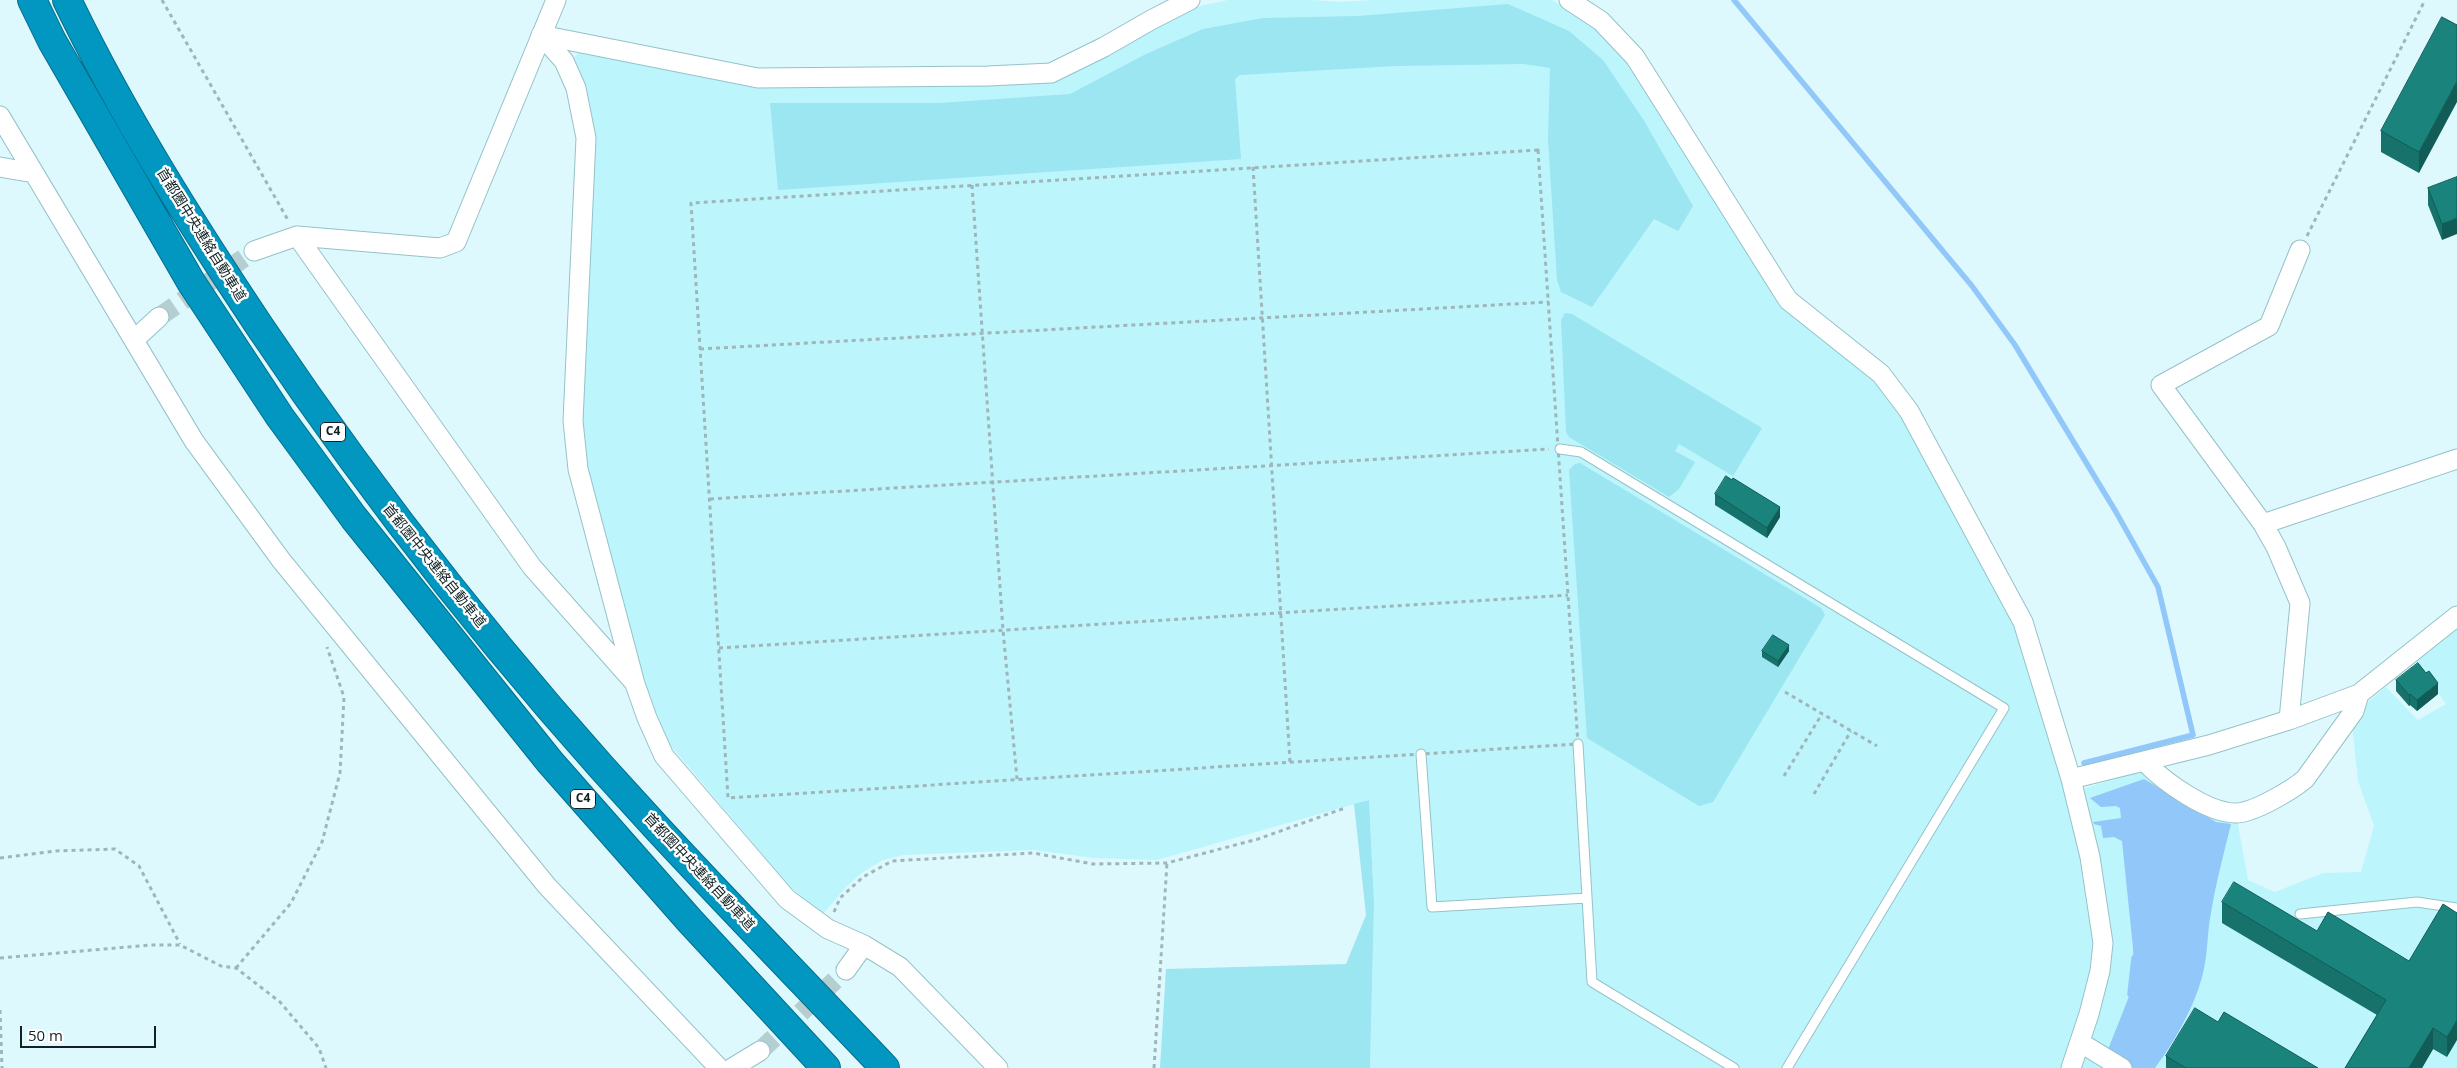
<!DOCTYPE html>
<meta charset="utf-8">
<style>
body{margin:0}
#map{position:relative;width:2457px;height:1068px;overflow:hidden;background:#def9fd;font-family:"Open Sans",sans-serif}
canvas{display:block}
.scale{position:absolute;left:20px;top:1026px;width:136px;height:22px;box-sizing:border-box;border:2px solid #102224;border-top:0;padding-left:6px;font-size:15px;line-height:18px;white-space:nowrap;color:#102224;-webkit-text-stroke:4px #fff;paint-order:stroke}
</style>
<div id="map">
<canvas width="2457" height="1068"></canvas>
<div class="scale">50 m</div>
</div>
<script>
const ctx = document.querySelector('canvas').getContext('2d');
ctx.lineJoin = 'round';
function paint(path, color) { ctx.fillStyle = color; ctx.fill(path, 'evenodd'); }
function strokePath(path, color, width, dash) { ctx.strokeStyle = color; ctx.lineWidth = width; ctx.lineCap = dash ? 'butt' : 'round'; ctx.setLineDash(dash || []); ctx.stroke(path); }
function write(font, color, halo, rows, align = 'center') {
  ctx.font = font + ' "Open Sans","Noto Sans JP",sans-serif'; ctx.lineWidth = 4.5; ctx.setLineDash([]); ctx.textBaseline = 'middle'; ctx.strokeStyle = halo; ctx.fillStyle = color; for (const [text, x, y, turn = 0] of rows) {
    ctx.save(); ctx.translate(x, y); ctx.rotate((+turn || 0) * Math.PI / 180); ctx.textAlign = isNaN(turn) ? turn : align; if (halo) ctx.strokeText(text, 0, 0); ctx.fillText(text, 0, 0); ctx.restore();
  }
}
paint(new Path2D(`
 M1311 0 1341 2 1372 0H1552L1575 13 1601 33 1631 67 1779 305 1873 379 1899 412 2014 623 2065 794 2142 771 2237 819 2248 880 2275 892 2323 873 2361 872 2374 826 2358 781 2352 724 2368 702 2386 687 2418 720 2446 704 2415 661 2457 629V1068H1370L1374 903 1369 800 1157 860 1094 858 1033 850 904 855 883 860 863 872 847 886 823 914 790 887 666 740 635 653 586 468 580 410 588 291 571 61 579 52 783 86 1019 85 1066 75 1088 65 1151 28 1200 6 1228 0Z`), '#bdf5fd');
paint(new Path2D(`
 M1508 4 1569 31 1603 60 1643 119 1693 206 1678 231 1654 219 1592 307 1561 292 1557 280 1548 140 1550 68 1524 64 1396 66 1240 75 1235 79 1241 159 778 190 770 103H939L1070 94 1146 54 1203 29 1263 18 1358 16Z
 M1565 313 1572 314 1762 428 1733 476 1679 444 1675 451 1695 462 1679 489 1669 497 1569 437 1566 432 1561 320Z
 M1580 463 1821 608 1825 615 1713 802 1699 806 1587 738 1569 470 1575 464Z
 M1369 800 1374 903 1370 1068H1160L1166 969 1346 964 1366 915 1354 804Z`), '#9be6f0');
paint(new Path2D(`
 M2144 779 2216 822 2231 824C2224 853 2216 882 2211 913 2207 932 2208 954 2203 973 2195 1006 2175 1041 2155 1068H2104L2107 1052 2128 999 2134 976 2133 948 2122 841 2114 837 2103 838 2101 826 2094 824 2093 822 2121 818 2120 808 2116 806 2101 807 2090 798Z`), '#91c7f9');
strokePath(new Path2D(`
 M1734 0 1972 286 2015 345 2116 512 2158 587 2193 735 2084 763
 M2130 994 2134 958`), '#91c7f9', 5.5);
strokePath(new Path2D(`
 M159 317 254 251
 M760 1051 846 970`), '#b5ced2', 19, [19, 9]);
const lane = new Path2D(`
 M1560 449 1581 452 2004 708 1787 1068
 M1578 744 1592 982 1734 1068
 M1421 754 1432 907 1587 898
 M2300 914 2417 902 2457 908`);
const street = new Path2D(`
 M1569 0 1601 21 1635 57 1788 300 1881 374 1909 411 2023 622 2071 779 2090 857 2103 943 2100 971 2089 1014 2071 1068
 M541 35 564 61 576 88 586 138 573 421 578 469 635 684 647 718 664 756 787 899 828 929 864 945 900 967 998 1068
 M541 35 758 78 988 76 1051 73 1104 47 1151 20 1190 0
 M0 116 194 441 281 560 547 886 719 1068
 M0 167 34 173
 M297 236 532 567 633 681
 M254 251 297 236 440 248 456 242 556 0
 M134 340 159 317
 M2263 524 2457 459
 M2289 720 2300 603 2276 547 2263 524 2161 385 2269 326 2300 250
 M2145 762C2164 782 2209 814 2237 813 2255 812 2292 790 2305 779L2354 711 2359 694
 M2071 779 2209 745 2289 720 2359 694 2457 616
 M846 970 864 945
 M2081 1043 2122 1068
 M732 1068 760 1051`);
const highway = new Path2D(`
 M32 0 52 41 191 282 280 417 354 518 550 762 690 921 826 1068
 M67 0C122 114 190 222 260 327 379 504 511 671 656 827 731 908 809 988 885 1068`);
strokePath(lane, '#95c2c8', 11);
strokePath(street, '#95c2c8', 21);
strokePath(highway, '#066e8a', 30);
strokePath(new Path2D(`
 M162 0 288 220
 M1538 150 1578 744 728 798 691 203Z
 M1253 167 1290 762
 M972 185 1003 630 1017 779
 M2307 236 2425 0
 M700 349 1549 302
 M710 499 1549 449
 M719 648 1568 595
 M1785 692 1877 746
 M1784 776 1822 714
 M1814 794 1851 731
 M0 858 55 851 115 849 139 866 180 944
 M834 912 840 898 863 877 892 861 1033 853 1093 864 1167 863 1258 839 1345 808
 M0 958 151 945H180L221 966 236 968 280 1002 319 1048 326 1068
 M236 968 291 903 322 842 340 773 344 697 327 647
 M0 1010 2 1068
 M1154 1068 1167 863`), '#9eb6b9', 3, [4, 4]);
strokePath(lane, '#fff', 9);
strokePath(street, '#fff', 19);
strokePath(highway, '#0197c1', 28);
paint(new Path2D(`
 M2442 17 2419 173 2381 152V131Z
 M2457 177 2442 240 2428 205V188Z
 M1715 494 1780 517 1767 538 1715 505Z
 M1762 651H1789L1778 667 1762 657Z
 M2396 680 2438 694 2417 711 2410 705 2409 706 2396 691Z
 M2222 902 2409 961 2457 913 2447 1057 2433 1049 2422 1068H2345L2377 1015 2222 923Z
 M2218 1022 2318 1068H2166V1056Z`), '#16726b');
paint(new Path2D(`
 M2457 81V102L2419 173V152Z
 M2457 218V234L2442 240V224Z
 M1780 507V517L1767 538V528Z
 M1789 645V651L1778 667V661Z
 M2438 683V694L2417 711V700Z
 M2410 694V705L2409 706V695Z
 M2457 1020V1040L2447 1057V1037Z
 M2433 1028V1049L2422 1068H2409Z`), '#125c57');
const building = new Path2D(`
 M2442 17 2457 25V81L2419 152 2381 131Z
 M2457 177V218L2442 224 2428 188Z
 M1726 476 1732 480 1733 478 1780 507 1767 528 1715 494Z
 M1773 635 1789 645 1778 661 1762 651Z
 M2418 663 2426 673 2429 671 2438 683 2417 700 2410 694 2409 695 2396 680Z
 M2234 882 2317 931 2328 912 2409 961 2443 904 2457 913V989L2456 991H2457V1020L2447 1037 2433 1028 2409 1068H2345L2386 1000 2222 902Z
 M2195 1008 2218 1022 2224 1012 2318 1068H2186L2166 1056Z`);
paint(building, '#1a847c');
strokePath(building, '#125c57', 1);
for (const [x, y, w] of [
 [333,432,25],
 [583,799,25]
]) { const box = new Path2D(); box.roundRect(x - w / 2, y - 9.5, w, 19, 4); ctx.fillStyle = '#fff'; ctx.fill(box); strokePath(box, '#102224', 1); }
write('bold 12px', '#102224', null, [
 ["C4",333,432],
 ["C4",583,799]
]);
write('14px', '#102224', '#fff', [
 ["首都圏中央連絡自動車道",201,235,58],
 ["首都圏中央連絡自動車道",434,566,51],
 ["首都圏中央連絡自動車道",699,872,47]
]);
</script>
